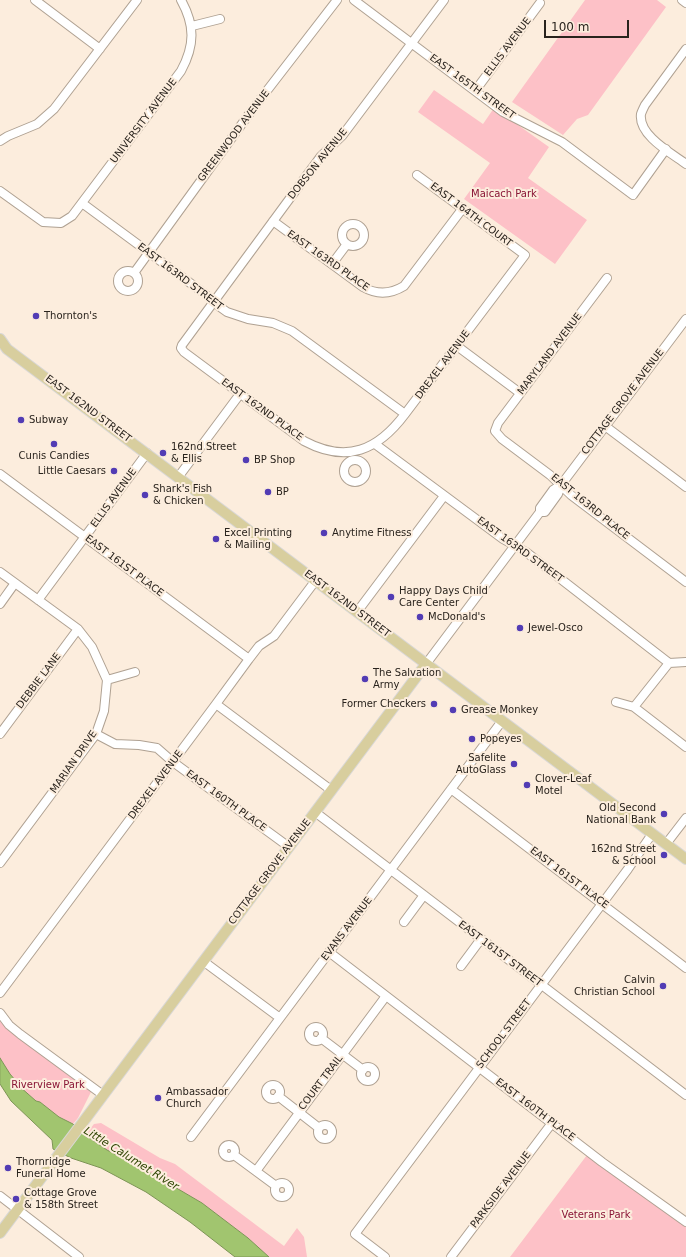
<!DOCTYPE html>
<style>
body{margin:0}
#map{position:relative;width:686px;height:1257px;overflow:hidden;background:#fceddd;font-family:"DejaVu Sans",sans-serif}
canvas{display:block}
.scale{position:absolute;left:544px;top:20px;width:85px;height:18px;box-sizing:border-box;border:2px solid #29231d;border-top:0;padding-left:5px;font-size:12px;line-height:14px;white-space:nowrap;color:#29231d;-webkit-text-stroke:3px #fceddd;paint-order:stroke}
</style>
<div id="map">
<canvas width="686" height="1257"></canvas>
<div class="scale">100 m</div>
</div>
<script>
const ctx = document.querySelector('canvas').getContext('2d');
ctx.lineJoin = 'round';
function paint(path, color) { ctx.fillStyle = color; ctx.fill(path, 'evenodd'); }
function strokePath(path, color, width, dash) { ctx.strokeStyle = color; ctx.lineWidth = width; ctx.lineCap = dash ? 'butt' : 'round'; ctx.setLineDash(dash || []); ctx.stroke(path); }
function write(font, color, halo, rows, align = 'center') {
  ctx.font = font + ' "DejaVu Sans",sans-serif'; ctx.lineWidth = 4; ctx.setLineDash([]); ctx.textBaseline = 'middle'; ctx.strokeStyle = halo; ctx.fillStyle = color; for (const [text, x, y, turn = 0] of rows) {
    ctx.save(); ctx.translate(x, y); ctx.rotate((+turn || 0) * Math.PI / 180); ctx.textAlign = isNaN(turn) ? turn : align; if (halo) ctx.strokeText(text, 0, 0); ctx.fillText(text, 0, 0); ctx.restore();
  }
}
paint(new Path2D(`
 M585 0H657L666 7 588 115 577 119 563 135 512 102Z
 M434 90 483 124 494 108 549 147 528 178 587 220 555 264 464 199 490 163 418 112Z
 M0 1021 15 1035 91 1092 78 1118 73 1124 59 1117 40 1102 36 1101 19 1086 16 1081 10 1074 0 1058Z
 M101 1123 160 1158 175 1164 284 1246 297 1228 304 1237 307 1257H269L248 1238 202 1203 144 1169 107 1150 85 1135 94 1124Z
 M587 1155 615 1176 686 1226V1257H510Z`), '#fdc1c7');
const water = new Path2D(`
 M0 1058 10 1074 16 1081 19 1086 36 1101 40 1102 59 1117 73 1124 85 1135 107 1150 144 1169 202 1203 248 1238 269 1257H235L190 1222 146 1192 101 1168 71 1158 53 1149 52 1140 11 1101 0 1084Z`);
paint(water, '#a1c56f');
strokePath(water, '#7d9456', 1);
const minor = new Path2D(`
 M35 0 100 49
 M354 0 503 112 562 142 633 195 666 149
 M682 0 686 3
 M192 26 220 19
 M686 49 645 105C644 107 642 111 641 114 638 135 671 153 686 164
 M475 91 540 3
 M0 141 8 136 37 124 54 109 137 0
 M417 175 525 255 405 414C378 450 347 464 304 441L184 352 181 348 182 345 321 156 342 136 444 0
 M0 191 43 222 61 223 72 216 181 71C195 45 195 25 181 0
 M82 203 205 294 220 307 227 312 248 319 273 323 292 331 405 414
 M273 221 363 287C377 295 391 294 404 286L463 208
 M342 235a11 11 0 1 1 22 0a11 11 0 1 1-22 0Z
 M332 264 347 244
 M118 281a10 10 0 1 1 20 0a10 10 0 1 1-20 0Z
 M134 273 252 110 337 0
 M607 278 498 423 495 431 502 439 550 475 571 495 686 582
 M457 346 520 393
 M605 426 686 487
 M375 444 503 539 526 552 669 663 686 662
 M344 471a11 11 0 1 1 22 0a11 11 0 1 1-22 0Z
 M0 474 249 659
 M179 476 240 394
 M540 512H545L558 494 561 485
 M0 572 78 629 92 647 107 680 104 711 96 734 0 863
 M38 600 147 453
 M0 604 15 583
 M357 612 444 496
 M426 664 540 512V508L553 490 561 485 686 319
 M107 680 135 672
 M616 702 634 707 686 747
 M216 704 331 790
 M634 707 669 663
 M0 734 78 629
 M96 734 115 744 139 745 157 748 173 762 289 847
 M451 789 686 968
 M315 812 686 1095
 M666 844 686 818
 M404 922 424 895
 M329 952 602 1162 686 1222
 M203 961 280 1018
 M461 966 481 939
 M0 993 216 704 249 659 259 646 274 636 316 580
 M0 1013 9 1025 20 1034 103 1095
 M309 1034a7 7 0 1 1 14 0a7 7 0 1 1-14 0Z
 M321 1038 363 1070
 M361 1074a7 7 0 1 1 14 0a7 7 0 1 1-14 0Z
 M266 1092a7 7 0 1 1 14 0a7 7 0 1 1-14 0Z
 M278 1096 319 1128
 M318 1132a7 7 0 1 1 14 0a7 7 0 1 1-14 0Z
 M191 1137 502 721
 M223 1151a6 6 0 1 1 12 0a6 6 0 1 1-12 0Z
 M234 1155 276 1186
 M256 1171 386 996
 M275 1190a7 7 0 1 1 14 0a7 7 0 1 1-14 0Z
 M0 1196 79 1257
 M385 1257 355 1234 628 869 652 834
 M451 1257 552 1123`);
const major = new Path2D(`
 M0 339 7 349C234 518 459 690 686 859
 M0 1233 426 664`);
strokePath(minor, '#afa192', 10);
strokePath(major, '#d8d7d6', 12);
strokePath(minor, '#fff', 8);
strokePath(major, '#d8ce9e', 10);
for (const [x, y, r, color] of [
 [36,316,4,"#523cb4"],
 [21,420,4,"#523cb4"],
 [54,444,4,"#523cb4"],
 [163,453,4,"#523cb4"],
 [246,460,4,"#523cb4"],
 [114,471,4,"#523cb4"],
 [268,492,4,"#523cb4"],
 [145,495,4,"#523cb4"],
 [324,533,4,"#523cb4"],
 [216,539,4,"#523cb4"],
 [391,597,4,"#523cb4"],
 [420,617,4,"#523cb4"],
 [520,628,4,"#523cb4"],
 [365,679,4,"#523cb4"],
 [434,704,4,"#523cb4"],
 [453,710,4,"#523cb4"],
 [472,739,4,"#523cb4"],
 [514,764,4,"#523cb4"],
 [527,785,4,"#523cb4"],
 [664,814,4,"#523cb4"],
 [664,855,4,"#523cb4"],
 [663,986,4,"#523cb4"],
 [158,1098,4,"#523cb4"],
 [8,1168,4,"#523cb4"],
 [16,1199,4,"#523cb4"]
]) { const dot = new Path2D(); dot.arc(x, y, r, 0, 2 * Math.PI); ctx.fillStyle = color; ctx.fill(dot); strokePath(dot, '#fceddd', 1.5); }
write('10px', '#29231d', '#fceddd', [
 ["ELLIS AVENUE",508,47,-53],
 ["EAST 165TH STREET",472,87,36],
 ["UNIVERSITY AVENUE",144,121,-53],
 ["GREENWOOD AVENUE",234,136,-53],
 ["DOBSON AVENUE",318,164,-51],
 ["EAST 164TH COURT",471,215,37],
 ["EAST 163RD PLACE",328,261,35],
 ["EAST 163RD STREET",180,277,37],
 ["MARYLAND AVENUE",550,354,-53],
 ["DREXEL AVENUE",443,365,-53],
 ["COTTAGE GROVE AVENUE",623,402,-53],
 ["EAST 162ND STREET",88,409,37],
 ["EAST 162ND PLACE",262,410,36],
 ["ELLIS AVENUE",114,498,-54],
 ["EAST 163RD PLACE",590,507,39],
 ["EAST 163RD STREET",520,550,36],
 ["EAST 161ST PLACE",124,566,37],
 ["EAST 162ND STREET",347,604,37],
 ["DEBBIE LANE",39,681,-53],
 ["MARIAN DRIVE",74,762,-55],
 ["DREXEL AVENUE",156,785,-53],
 ["EAST 160TH PLACE",226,801,36],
 ["COTTAGE GROVE AVENUE",270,872,-53],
 ["EAST 161ST PLACE",569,878,37],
 ["EVANS AVENUE",347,929,-53],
 ["EAST 161ST STREET",500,954,37],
 ["SCHOOL STREET",504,1034,-53],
 ["COURT TRAIL",321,1083,-53],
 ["EAST 160TH PLACE",535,1110,37],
 ["PARKSIDE AVENUE",501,1190,-53]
]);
write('10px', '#891435', '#fceddd', [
 ["Maicach Park",504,194],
 ["Riverview Park",48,1085],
 ["Veterans Park",596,1215]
]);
write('10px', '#29231d', '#fceddd', [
 ["Thornton's",44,316],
 ["Subway",29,420],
 ["162nd Street",171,447],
 ["& Ellis",171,459],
 ["Cunis Candies",54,456,"center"],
 ["BP Shop",254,460],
 ["Little Caesars",106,471,"right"],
 ["Shark's Fish",153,489],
 ["& Chicken",153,501],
 ["BP",276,492],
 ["Excel Printing",224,533],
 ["& Mailing",224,545],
 ["Anytime Fitness",332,533],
 ["Happy Days Child",399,591],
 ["Care Center",399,603],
 ["McDonald's",428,617],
 ["Jewel-Osco",528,628],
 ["The Salvation",373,673],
 ["Army",373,685],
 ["Former Checkers",426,704,"right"],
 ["Grease Monkey",461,710],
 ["Popeyes",480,739],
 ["Safelite",506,758,"right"],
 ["AutoGlass",506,770,"right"],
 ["Clover-Leaf",535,779],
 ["Motel",535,791],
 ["Old Second",656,808,"right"],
 ["National Bank",656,820,"right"],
 ["162nd Street",656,849,"right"],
 ["& School",656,861,"right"],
 ["Calvin",655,980,"right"],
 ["Christian School",655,992,"right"],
 ["Ambassador",166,1092],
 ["Church",166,1104],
 ["Thornridge",16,1162],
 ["Funeral Home",16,1174],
 ["Cottage Grove",24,1193],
 ["& 158th Street",24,1205]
], 'left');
write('italic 11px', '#2f4503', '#fceddd', [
 ["Little Calumet River",131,1159,32]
]);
</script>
